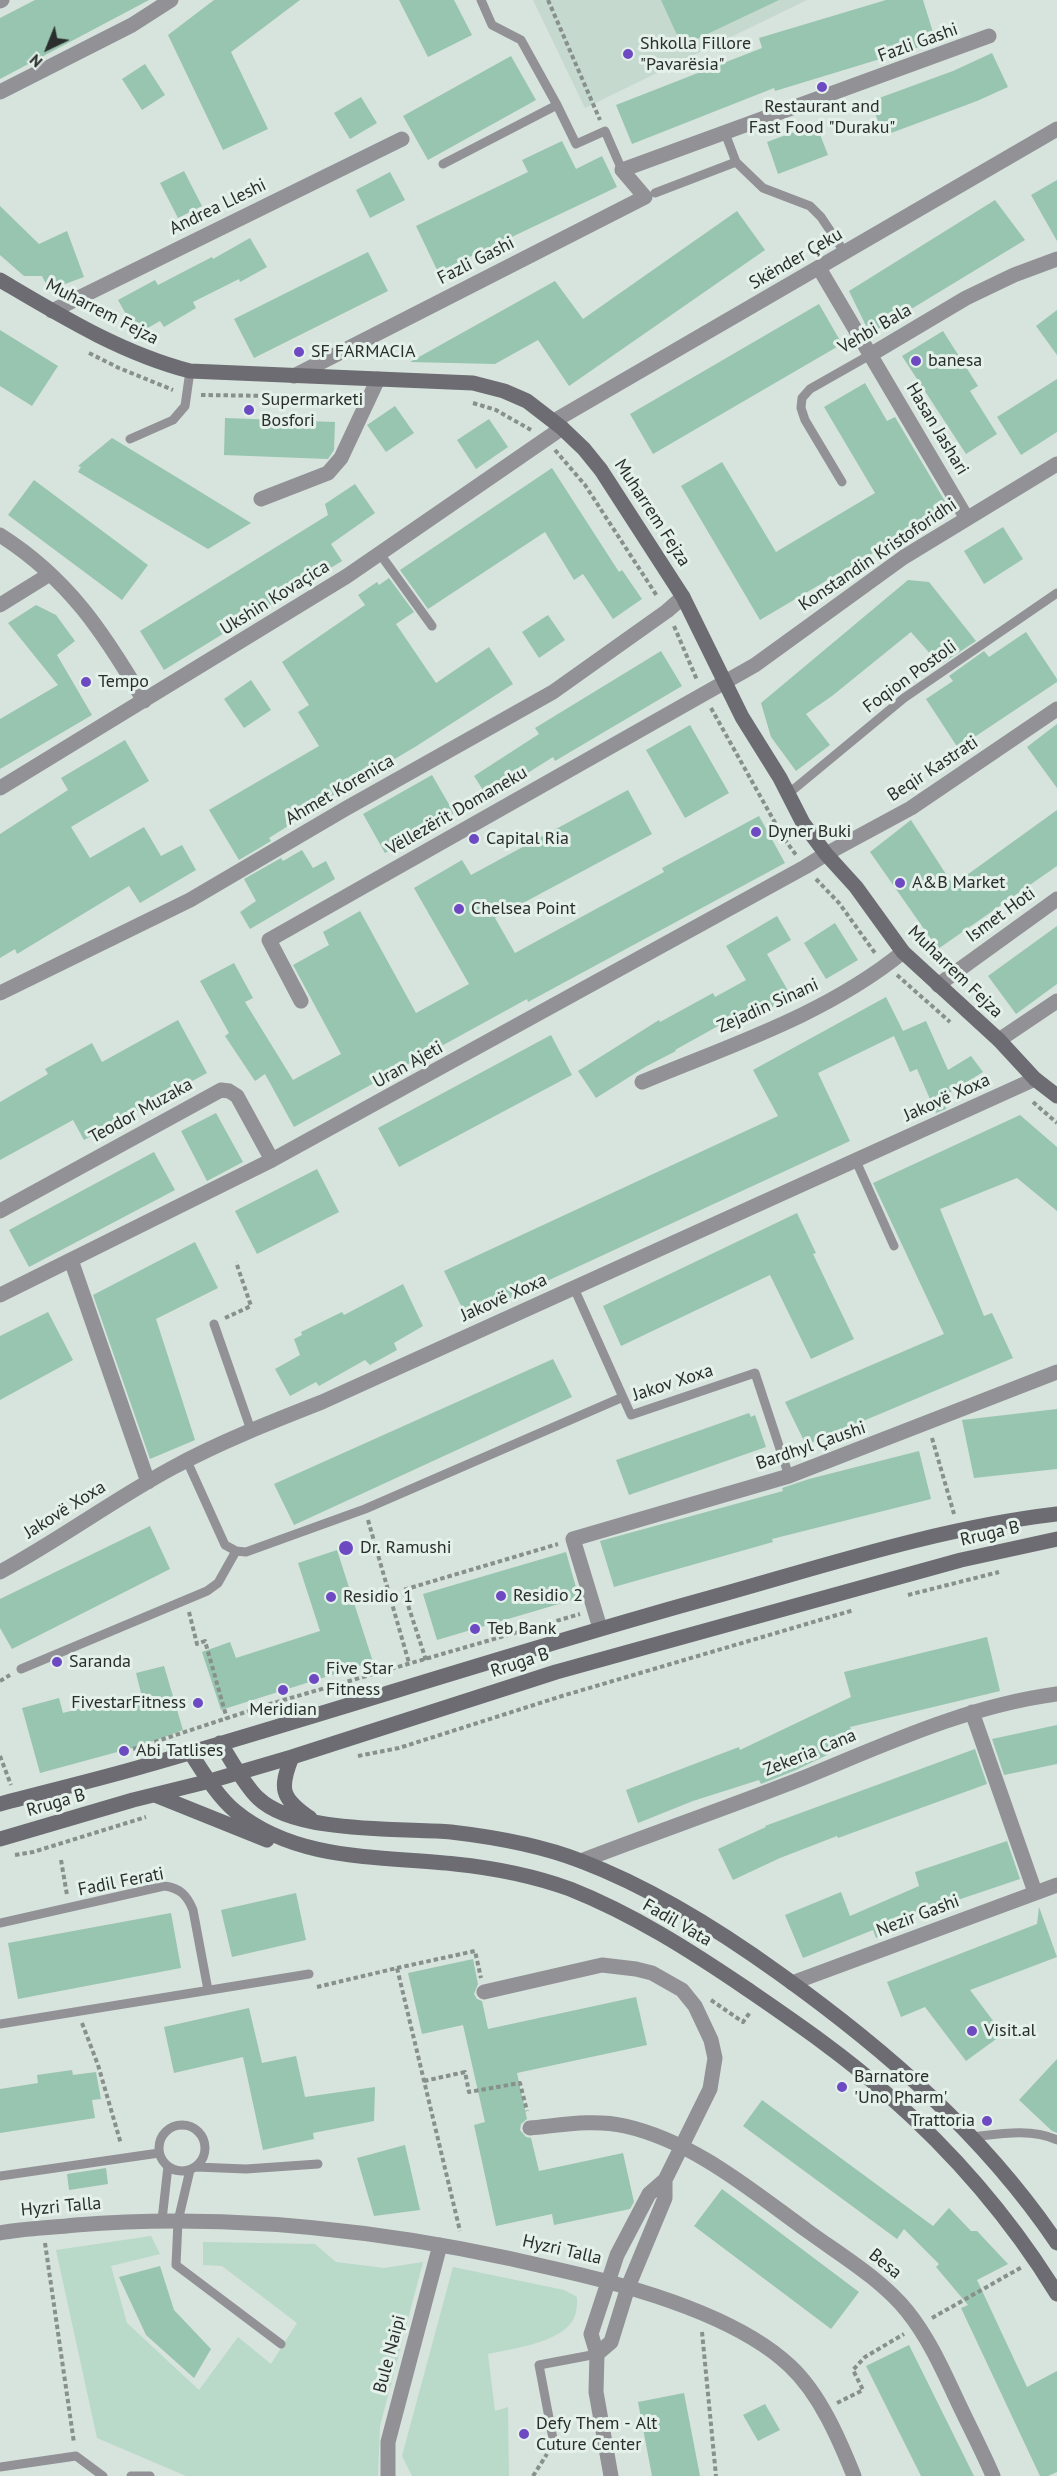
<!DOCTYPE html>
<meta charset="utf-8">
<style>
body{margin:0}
#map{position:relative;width:1057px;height:2476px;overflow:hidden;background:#d7e3dd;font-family:"PT Sans",sans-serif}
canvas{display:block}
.north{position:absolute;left:18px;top:18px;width:60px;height:60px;-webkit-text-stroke:4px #e4f0ea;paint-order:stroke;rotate:223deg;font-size:16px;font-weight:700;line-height:24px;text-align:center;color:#2a2e2c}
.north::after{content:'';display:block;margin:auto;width:21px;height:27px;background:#2a2e2c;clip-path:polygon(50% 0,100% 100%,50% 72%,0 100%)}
</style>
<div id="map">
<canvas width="1057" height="2476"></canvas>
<div class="north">N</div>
</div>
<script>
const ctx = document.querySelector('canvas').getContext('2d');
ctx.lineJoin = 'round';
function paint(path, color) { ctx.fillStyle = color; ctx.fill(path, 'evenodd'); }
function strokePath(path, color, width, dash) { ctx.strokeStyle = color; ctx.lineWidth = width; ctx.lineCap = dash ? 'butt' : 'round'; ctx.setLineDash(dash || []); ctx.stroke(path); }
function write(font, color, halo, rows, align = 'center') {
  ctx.font = font + ' "PT Sans",sans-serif'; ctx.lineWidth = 6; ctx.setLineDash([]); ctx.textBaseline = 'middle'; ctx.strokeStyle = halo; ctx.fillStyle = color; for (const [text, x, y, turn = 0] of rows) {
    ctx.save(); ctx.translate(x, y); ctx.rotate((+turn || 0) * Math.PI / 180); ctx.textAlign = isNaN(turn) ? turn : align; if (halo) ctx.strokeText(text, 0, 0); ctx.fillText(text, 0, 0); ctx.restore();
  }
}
paint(new Path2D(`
 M533 0H807L585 108Z`), '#c5d9cf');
paint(new Path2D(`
 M151 2236 160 2254 111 2266 127 2323 199 2390 238 2337 271 2364 297 2323 222 2266 203 2265V2242L315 2244 336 2262 384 2268 423 2262 380 2426 378 2476H186L97 2438 56 2250Z
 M453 2267 564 2290 577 2297C577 2305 577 2313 573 2320 560 2343 511 2349 488 2354L495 2411 508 2407 509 2476H412L402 2456Z`), '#b9d9c9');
paint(new Path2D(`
 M35 0H149L0 79V18Z
 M214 0H300L231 52 268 129 223 150 168 35Z
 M399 0H454L472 35 428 57Z
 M661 0H779L682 46Z
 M886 0H923L936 42 775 91 774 88 632 144 616 105 762 48 759 38Z
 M992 53 1008 87 977 101 883 136 871 101 953 71Z
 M511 56 536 100 428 160 403 116Z
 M145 64 165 95 142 110 122 79Z
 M361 97 377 123 350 139 334 113Z
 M816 124 828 155 778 174 767 142Z
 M562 141 576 169 602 156 617 187 438 272 416 226 528 172 522 160Z
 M184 171 202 206 178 218 160 183Z
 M390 172 405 200 370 218 356 190Z
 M1057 180V241L1031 195Z
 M995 200 1025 240 870 334 849 291Z
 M0 206 39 244 67 231 84 277 49 290 42 276H24L0 255Z
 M737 211 765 250 569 386 538 340 495 364 410 362 555 281 583 319Z
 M250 238 267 267 240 282 239 279 193 302 196 308 164 327 160 321 137 334 118 300 155 280 158 285 212 257 213 259Z
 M368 252 388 291 254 358 234 319Z
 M819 304 842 344 653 454 630 414Z
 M1057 310V355L1036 326Z
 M0 330 58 366 32 406 0 386Z
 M943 331 978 386 970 391 997 434 966 454 902 356Z
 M1057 379V432L1021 455 997 417Z
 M865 383 887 421 895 417 949 508 760 620 681 486 722 462 776 552 875 493 824 407Z
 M395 406 414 433 386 452 367 425Z
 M225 418 335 422 334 450 328 459 224 455Z
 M489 419 508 447 476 469 457 440Z
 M112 438 173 475 251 523 208 549 78 472 81 467 78 466Z
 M552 468 619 572 622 570 642 599 613 619 583 574 574 580 545 532 428 609 400 570Z
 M34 480 148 565 122 600 8 515Z
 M355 484 375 513 331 544 342 561 164 670 140 631 328 515 325 504Z
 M1003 527 1023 559 984 584 964 551Z
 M389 578 414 612 396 624 436 683 489 647 513 684 415 747 286 823 288 826 269 838 271 841 239 860 209 810 319 746 298 712 309 705 282 662 365 605 358 595 377 582 379 585Z
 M908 580 929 582 976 641 940 665 911 632 832 696 806 714 830 745 796 771 771 737 761 703Z
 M36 605 56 615 75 641 57 655 92 715 0 769V719L58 685 8 623Z
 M548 615 565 640 539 658 522 632Z
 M1026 632 1057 679V682L958 748 926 699 953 681 949 676 984 651 989 657Z
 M661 651 682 686 555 761 553 757 488 798 474 776 539 734 535 728Z
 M251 680 271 710 244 728 224 699Z
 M1057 724V788L1027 747Z
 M690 725 729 793 685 818 646 750Z
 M125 740 149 781 71 827 90 858 144 827 161 856 182 845 196 870 140 903 129 886 17 954 15 949 0 958V834L68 790 61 778Z
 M432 775 454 813 385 853 363 814Z
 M628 790 652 834 495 918 515 953 664 872 662 868 759 816 785 863 528 1002 527 999 294 1127 265 1074 255 1081 225 1036 229 1033 200 981 234 963 253 998 245 1002 293 1080 341 1054 293 965 329 945 323 932 360 911 416 1013 469 984 414 888 462 860 471 875Z
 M1057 810V866L938 949 870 852 911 820 953 885Z
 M302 850 313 868 326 861 335 879 250 929 240 912 256 901 244 879 281 858 283 861Z
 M777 916 791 940 767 954 791 996 750 1020 745 1011 675 1050 676 1051 645 1067 596 1098 578 1071 659 1020 660 1022 713 993 715 997 746 980 726 946Z
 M835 923 858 960 826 979 804 943Z
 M1057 926V984L1016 1014 988 976Z
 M886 997 903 1031 926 1021 948 1070 971 1056 983 1072 944 1096 946 1109 936 1113 917 1069 910 1072 894 1036 818 1073 850 1141 467 1318 444 1271 778 1116 753 1070Z
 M178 1020 207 1073 84 1140 73 1120 0 1160V1102L48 1074 45 1069 92 1043 102 1062Z
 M551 1035 572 1075 399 1167 378 1128Z
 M216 1113 243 1162 207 1181 181 1131Z
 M1020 1115 1057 1147V1211L1017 1178 940 1209 984 1316 992 1313 1013 1358 806 1445 785 1402 944 1334 873 1183Z
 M154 1152 175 1190 29 1267 9 1230Z
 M317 1169 339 1212 257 1254 235 1211Z
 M797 1213 816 1253 813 1254 854 1339 811 1359 770 1275 621 1346 603 1306Z
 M195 1242 218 1288 156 1319 195 1440 150 1459 93 1295Z
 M403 1284 423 1326 394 1343 397 1350 370 1365 365 1360 319 1386 316 1382 290 1396 275 1369 300 1355 294 1339 302 1335 301 1332 342 1312 344 1315Z
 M48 1312 73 1360 0 1400V1336Z
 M553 1359 572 1397 294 1525 274 1484Z
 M1057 1409V1469L974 1478 962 1420Z
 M749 1413 751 1417 755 1415 766 1447 629 1495 616 1460Z
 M919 1451 931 1499 772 1539 773 1542 614 1587 600 1541 783 1491 782 1488 809 1479Z
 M150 1526 170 1569 12 1649 0 1628V1599Z
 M337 1550 373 1662 221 1710 202 1652 230 1642 236 1658 320 1631 298 1563Z
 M566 1552 579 1598 437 1640 423 1594Z
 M987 1637 1000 1691 850 1727 856 1741 796 1770 761 1784 759 1780 693 1801 638 1823 626 1790 739 1747 740 1750 851 1697 844 1672Z
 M164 1666 183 1730 143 1745 40 1773 22 1708 59 1698 63 1713 141 1693 136 1673Z
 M1057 1725V1764L1004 1775 992 1739Z
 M975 1749 987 1784 838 1838 837 1836 780 1858 733 1880 718 1849 766 1827 765 1826Z
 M1007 1841 1020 1879 913 1915 915 1921 876 1938 873 1930 803 1958 785 1915 841 1892 850 1916 919 1886 915 1872Z
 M296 1893 306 1940 232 1957 221 1910Z
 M1039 1907 1057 1957 970 1990 1003 2034 966 2061 925 2007 901 2017 887 1982 1037 1924Z
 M171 1913 181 1968 18 1999 8 1943Z
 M473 1959 478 1984 474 1994 477 1999 482 2001 488 2029 636 1997 647 2045 517 2073 527 2119 521 2124 520 2130 526 2137 531 2138 539 2171 623 2153 634 2202 630 2209 554 2225 552 2214 496 2226 474 2125 485 2122 463 2025 422 2034 408 1973Z
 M249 2008 262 2063 296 2056 305 2097 375 2087 374 2121 313 2133 314 2139 263 2150 243 2057 174 2073 164 2027Z
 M1057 2059V2133L1052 2131 1019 2100Z
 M72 2070 73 2075 96 2072 101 2099 92 2100 95 2118 0 2133V2089L38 2083 37 2075Z
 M762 2100 933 2226 949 2208 971 2231H977L1008 2264 977 2280 1027 2387 1057 2371V2472L1048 2476H1040L961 2308 968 2305 936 2267 939 2264 904 2229 897 2239 743 2126Z
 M405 2145 420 2210 374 2216 357 2158Z
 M106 2168 108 2184 69 2190 67 2174Z
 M722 2189 859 2292 831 2329 694 2226Z
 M160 2266 174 2310 211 2349 194 2378 146 2335 119 2277Z
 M909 2345 974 2476H921L866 2366Z
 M684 2393 700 2476H652L638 2402Z
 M765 2404 780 2430 758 2441 743 2415Z`), '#98c5af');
strokePath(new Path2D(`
 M548 0 600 120
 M89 353 119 368 173 390
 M201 395 346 397
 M473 403 496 410 531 430
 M555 450 585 485 657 596
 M674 626 697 680
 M711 708 783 837 796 855
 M816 879 839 903 875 953
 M897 975 950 1022
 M1033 1102 1057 1123
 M225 1318 251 1306 236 1262
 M932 1438 954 1514
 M368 1520 409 1663
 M908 1595 999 1572
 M189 1612 197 1644 205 1641 227 1719
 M426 1660 403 1590 558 1544
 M0 1681 10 1675
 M133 1749 270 1704 580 1614
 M0 1756 11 1785
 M358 1756 399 1748 562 1696 854 1610
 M15 1855 33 1852 146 1817
 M61 1860 67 1895
 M397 1968 475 1951 481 1978
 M317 1987 397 1968 460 2231
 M711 2000 743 2022 751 2011
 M82 2023 98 2065 121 2144
 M424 2081 465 2072 469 2092 520 2083 527 2111
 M45 2243 74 2443
 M932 2318 1022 2267
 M702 2332 716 2476
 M837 2403 863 2390 853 2370 865 2357 904 2334
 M533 2476 547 2454`), '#88908c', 4, [4.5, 3]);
strokePath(new Path2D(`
 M481 0 492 25 521 40 557 105 576 144 605 131 622 170
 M736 162 763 188 810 206 821 217 845 253
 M443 164 557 105
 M655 193 736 162 725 133
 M130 439 173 420 185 406 190 371
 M842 482 805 420 801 408 802 398 810 389 870 355
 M380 554 432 626
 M788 794 904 698 1057 593
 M856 1161 894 1246
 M574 1288 631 1415 755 1373 789 1476
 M214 1324 251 1430
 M187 1461 225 1545 236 1551 246 1552 365 1509 623 1397
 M21 1669 207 1591 218 1583 236 1551
 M0 1923 164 1886C180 1888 187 1895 193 1910L208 1990
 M0 2024 309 1974
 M159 2148a23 23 0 1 1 46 0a23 23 0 1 1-46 0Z
 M972 2137C999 2134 1031 2128 1057 2140
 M196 2167 246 2169 318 2164
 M190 2170 178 2221 176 2265 281 2344
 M0 2176 159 2153
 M162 2220 168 2166
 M554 2444 539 2365 597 2354
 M0 2467 76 2456 103 2476
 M131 2476H150`), '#929196', 9);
strokePath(new Path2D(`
 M0 1 2 0
 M0 92 132 25 171 0
 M819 268 966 517
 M52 311 402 139
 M870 355 966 298 1014 275 1057 259
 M294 376 645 197 622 170 989 36
 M554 421 1057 129
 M261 499 328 473 341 458 378 379
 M0 535C68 578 104 633 144 701
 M0 605 50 574
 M0 788 347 576 562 428
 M938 985 1057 899
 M0 993 190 900 345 809 553 692 667 611 683 597
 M301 1001 269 940 755 665 904 557 1057 464
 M999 1040 1057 1001
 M642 1082C731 1045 827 1014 903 952
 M0 1211 221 1090 229 1091 237 1096 272 1160
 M71 1260 148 1482
 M0 1295 272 1160 805 867 826 854 911 808 1057 709
 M0 1572C59 1540 113 1500 172 1468 220 1442 271 1422 322 1402L1035 1079
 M600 1628 573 1539 789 1476 1057 1372
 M972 1712 1035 1892
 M581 1861C654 1833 729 1807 803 1778 886 1744 967 1706 1057 1694
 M792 1983 1057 1885
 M484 1992 602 1965 636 1969 652 1973 682 1990 695 2006 711 2040 715 2058 710 2089 665 2180V2198L628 2287 611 2342 597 2354
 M530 2128C562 2125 594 2119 625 2126 695 2142 752 2191 809 2232 842 2256 881 2279 907 2311 928 2337 942 2368 956 2398 968 2424 982 2450 993 2476
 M0 2233C25 2228 50 2228 76 2225 238 2212 402 2232 560 2270 631 2286 736 2315 790 2366 820 2394 839 2439 854 2476
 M388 2476V2442L440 2245
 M611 2476 596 2392 597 2354 591 2334 617 2255 649 2194 665 2180`), '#929196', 15);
strokePath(new Path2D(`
 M0 280C61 316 121 353 190 371L473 383 504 391 527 401 562 428 584 449 601 470 683 597 742 717 780 778 803 823 826 854 856 887 903 952 999 1040 1035 1079 1057 1096
 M220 1743C231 1759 244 1785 258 1798 295 1834 401 1828 451 1832 494 1837 540 1845 581 1861 652 1888 719 1930 780 1974 886 2050 984 2135 1057 2243
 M190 1752C203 1772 217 1796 235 1811 297 1862 381 1856 455 1864 494 1868 534 1876 570 1889 633 1914 691 1951 747 1989 795 2022 845 2056 888 2095 954 2153 1011 2219 1057 2294
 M292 1757C279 1789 281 1798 310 1818
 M155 1795 267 1840
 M0 1804C48 1791 96 1780 144 1766 333 1712 520 1650 709 1598 824 1566 938 1528 1057 1514
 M0 1839 133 1800 210 1781 292 1757 556 1672 961 1560 1057 1539`), '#6d6c72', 15);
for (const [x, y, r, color] of [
 [628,54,6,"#6d49c2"],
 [822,87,6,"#6d49c2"],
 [299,352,6,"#6d49c2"],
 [916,361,6,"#6d49c2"],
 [249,410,6,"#6d49c2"],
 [86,682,6,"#6d49c2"],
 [756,832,6,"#6d49c2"],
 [474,839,6,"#6d49c2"],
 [900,883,6,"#6d49c2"],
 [459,909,6,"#6d49c2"],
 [346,1548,8,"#6d49c2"],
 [501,1596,6,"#6d49c2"],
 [331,1597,6,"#6d49c2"],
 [475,1629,6,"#6d49c2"],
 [57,1662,6,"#6d49c2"],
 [314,1679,6,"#6d49c2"],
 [283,1690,6,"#6d49c2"],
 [198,1703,6,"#6d49c2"],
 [124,1751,6,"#6d49c2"],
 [972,2031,6,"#6d49c2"],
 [842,2087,6,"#6d49c2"],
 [987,2121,6,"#6d49c2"],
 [524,2434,6,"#6d49c2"]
]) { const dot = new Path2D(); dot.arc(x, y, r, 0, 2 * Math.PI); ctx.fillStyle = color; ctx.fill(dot); strokePath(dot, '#e4f0ea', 2); }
write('18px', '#2a2e2c', '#e4f0ea', [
 ["Fazli Gashi",918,43,-20],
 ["Andrea Lleshi",218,207,-26],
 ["Skënder Çeku",796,259,-30],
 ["Fazli Gashi",476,261,-27],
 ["Muharrem Fejza",102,312,27],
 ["Vehbi Bala",875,329,-30],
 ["Hasan Jashari",937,429,59],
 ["Muharrem Fejza",652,513,57],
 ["Konstandin Kristoforidhi",878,555,-34],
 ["Ukshin Kovaçica",275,598,-32],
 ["Foqion Postoli",910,677,-36],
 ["Beqir Kastrati",933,769,-33],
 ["Ahmet Korenica",340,790,-30],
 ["Vëllezërit Domaneku",457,811,-30],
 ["Ismet Hoti",1001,915,-36],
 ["Muharrem Fejza",955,972,44],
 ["Zejadin Sinani",768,1006,-24],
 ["Uran Ajeti",408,1065,-29],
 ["Jakovë Xoxa",947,1098,-24],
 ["Teodor Muzaka",141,1111,-29],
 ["Jakovë Xoxa",504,1298,-24],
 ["Jakov Xoxa",673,1383,-18],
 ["Bardhyl Çaushi",811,1446,-19],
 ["Jakovë Xoxa",65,1510,-32],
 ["Rruga B",990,1534,-13],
 ["Rruga B",520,1663,-18],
 ["Zekeria Cana",810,1753,-22],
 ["Rruga B",56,1803,-16],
 ["Fadil Ferati",121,1882,-11],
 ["Nezir Gashi",918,1916,-21],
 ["Fadil Vata",677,1923,30],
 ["Hyzri Talla",61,2207,-5],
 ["Hyzri Talla",562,2250,13],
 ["Besa",885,2264,39],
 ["Bule Naipi",390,2354,-75]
]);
write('18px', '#2a2e2c', '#e4f0ea', [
 ["Shkolla Fillore",640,44],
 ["\"Pavarësia\"",640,65],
 ["Restaurant and",822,107,"center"],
 ["Fast Food \"Duraku\"",822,128,"center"],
 ["SF FARMACIA",311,352],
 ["banesa",928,361],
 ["Supermarketi",261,400],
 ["Bosfori",261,421],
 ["Tempo",98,682],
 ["Dyner Buki",768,832],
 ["Capital Ria",486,839],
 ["A&B Market",912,883],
 ["Chelsea Point",471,909],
 ["Dr. Ramushi",360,1548],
 ["Residio 2",513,1596],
 ["Residio 1",343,1597],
 ["Teb Bank",487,1629],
 ["Saranda",69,1662],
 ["Five Star",326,1669],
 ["Fitness",326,1690],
 ["FivestarFitness",186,1703,"right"],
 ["Meridian",283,1710,"center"],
 ["Abi Tatlises",136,1751],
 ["Visit.al",984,2031],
 ["Barnatore",854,2077],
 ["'Uno Pharm'",854,2098],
 ["Trattoria",975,2121,"right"],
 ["Defy Them - Alt",536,2424],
 ["Cuture Center",536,2445]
], 'left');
</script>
